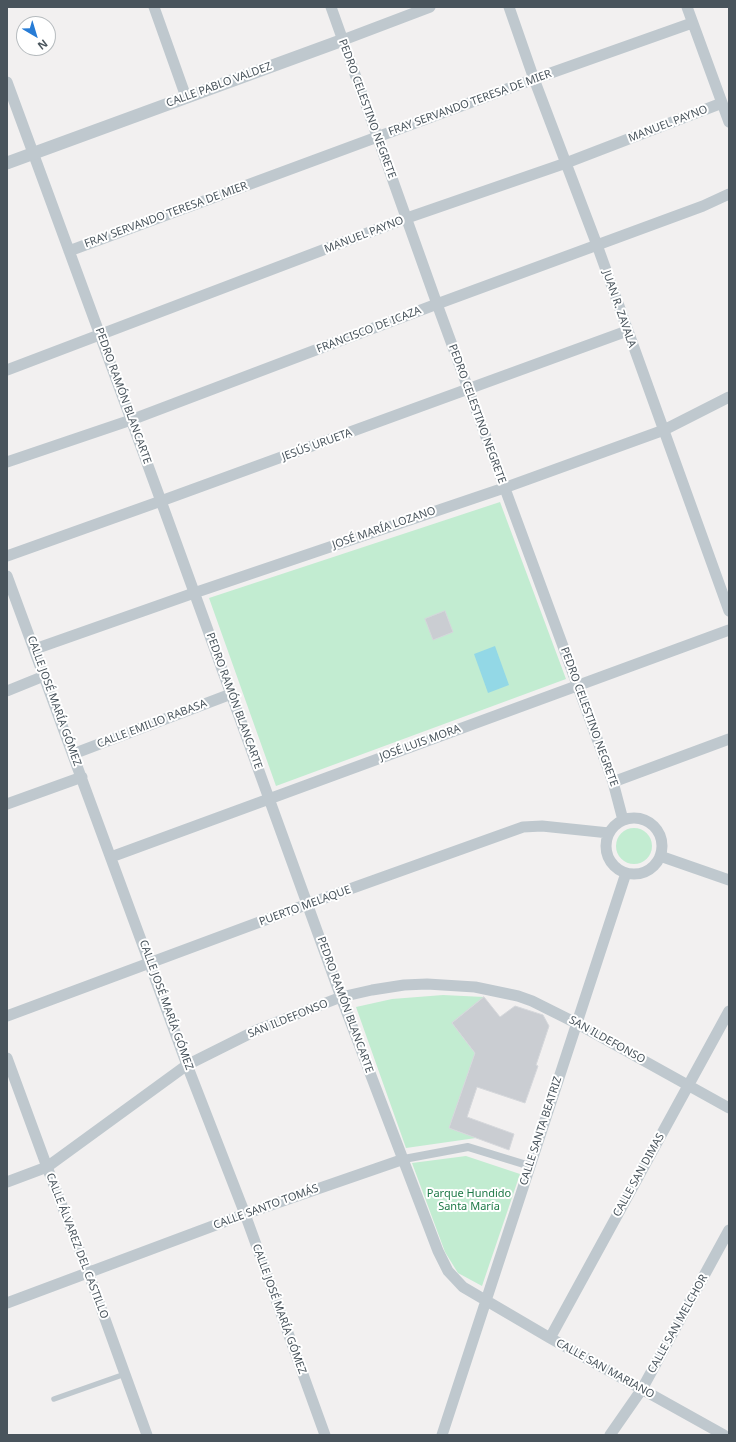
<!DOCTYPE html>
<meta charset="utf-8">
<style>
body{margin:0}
#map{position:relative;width:736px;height:1442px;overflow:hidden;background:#f2f0f0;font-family:"Noto Sans",sans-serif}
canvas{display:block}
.frame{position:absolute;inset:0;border:8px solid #49545c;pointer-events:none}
.north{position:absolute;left:16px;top:16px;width:40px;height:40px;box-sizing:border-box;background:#fff;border:1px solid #b6bbbe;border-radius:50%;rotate:142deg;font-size:11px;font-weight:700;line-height:16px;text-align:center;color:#49545c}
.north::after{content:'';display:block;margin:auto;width:14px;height:18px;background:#277cd6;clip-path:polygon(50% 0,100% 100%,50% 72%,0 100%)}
</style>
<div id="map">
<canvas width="736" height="1442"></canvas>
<div class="frame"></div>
<div class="north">N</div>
</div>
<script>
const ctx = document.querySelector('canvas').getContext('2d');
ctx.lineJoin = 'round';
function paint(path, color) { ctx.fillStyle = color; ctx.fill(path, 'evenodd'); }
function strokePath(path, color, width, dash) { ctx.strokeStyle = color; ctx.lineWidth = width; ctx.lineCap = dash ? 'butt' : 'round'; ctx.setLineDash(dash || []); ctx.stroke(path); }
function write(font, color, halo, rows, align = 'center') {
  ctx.font = font + ' "Noto Sans",sans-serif'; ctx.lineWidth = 4; ctx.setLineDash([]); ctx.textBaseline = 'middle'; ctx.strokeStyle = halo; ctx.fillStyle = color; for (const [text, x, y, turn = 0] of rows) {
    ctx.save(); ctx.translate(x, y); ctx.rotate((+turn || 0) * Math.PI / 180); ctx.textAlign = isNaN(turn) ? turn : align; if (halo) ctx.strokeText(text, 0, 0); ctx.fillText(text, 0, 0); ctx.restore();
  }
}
paint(new Path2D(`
 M500 502 566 679 276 786 209 598Z
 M616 846a18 18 0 1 1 36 0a18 18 0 1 1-36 0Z
 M443 995 484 997 452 1023 475 1053 449 1128 476 1138 406 1148 356 1007 392 999Z
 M466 1156 520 1174 482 1286 458 1273 445 1252 412 1163Z`), '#c2ecd1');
paint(new Path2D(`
 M495 646 509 685 488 693 474 654Z`), '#93d8e6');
const building = new Path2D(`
 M445 611 453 632 433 640 425 619Z
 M484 997 500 1017 515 1006 543 1015 549 1026 536 1065 538 1066 525 1103 477 1087 467 1117 514 1134 509 1150 449 1128 475 1053 452 1023Z`);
paint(building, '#cacdd2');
strokePath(building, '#d5d7db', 1);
strokePath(new Path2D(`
 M54 1399 125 1374`), '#bfc8ce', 5.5);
strokePath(new Path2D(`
 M404 1159 468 1147 530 1166`), '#bfc8ce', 8);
strokePath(new Path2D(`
 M154 7 186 97
 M331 7 437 304 613 782 623 820
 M509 7 534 79 597 245 729 611
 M687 7 729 122
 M343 40 430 7
 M7 82 161 501 341 997 438 1251 448 1271 463 1287 550 1338 724 1435
 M69 251 534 79 692 23
 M7 370 407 218 566 163 722 103
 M7 462 131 420 437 304 703 206 729 194
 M7 556 161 501 627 331
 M7 576 187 1065 245 1214 325 1435
 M35 649 194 593 504 488 664 430 729 397
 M7 691 44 676
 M73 754 231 694
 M613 782 729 739
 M7 804 82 777
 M606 846a28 28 0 1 1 56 0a28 28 0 1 1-56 0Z
 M660 856 729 880
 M111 857 729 630
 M7 1016 308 904 523 827 542 826 609 833
 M7 1058 47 1167 88 1272 147 1435
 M7 1182 47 1167 187 1065 259 1029 341 997 372 990 404 985 427 984 475 987 518 996 532 1001 576 1023 729 1108
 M7 1303 245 1214 404 1159
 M550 1338 729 1011
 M442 1435 626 873
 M610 1435 642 1389 729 1230`), '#bfc8ce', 11);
strokePath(new Path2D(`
 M7 163 343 40`), '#bfc8ce', 13);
write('11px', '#49545c', '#fff', [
 ["CALLE PABLO VALDEZ",219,85,-20],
 ["FRAY SERVANDO TERESA DE MIER",470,103,-20],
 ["PEDRO CELESTINO NEGRETE",367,109,70],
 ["MANUEL PAYNO",668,124,-21],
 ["FRAY SERVANDO TERESA DE MIER",166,215,-20],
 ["MANUEL PAYNO",364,235,-21],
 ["JUAN R. ZAVALA",619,309,71],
 ["FRANCISCO DE ICAZA",369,330,-21],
 ["PEDRO RAMÓN BLANCARTE",123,396,70],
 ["PEDRO CELESTINO NEGRETE",477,414,70],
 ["JESÚS URUETA",317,445,-20],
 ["JOSÉ MARÍA LOZANO",384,528,-19],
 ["CALLE JOSÉ MARÍA GÓMEZ",54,701,70],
 ["PEDRO RAMÓN BLANCARTE",234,701,70],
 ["PEDRO CELESTINO NEGRETE",589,717,70],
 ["CALLE EMILIO RABASA",152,724,-21],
 ["JOSÉ LUIS MORA",420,743,-20],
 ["PUERTO MELAQUE",305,906,-20],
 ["CALLE JOSÉ MARÍA GÓMEZ",166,1005,70],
 ["PEDRO RAMÓN BLANCARTE",345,1005,70],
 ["SAN ILDEFONSO",288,1019,-22],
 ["SAN ILDEFONSO",607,1040,29],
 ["CALLE SANTA BEATRIZ",541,1131,-72],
 ["CALLE SAN DIMAS",639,1175,-61],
 ["CALLE SANTO TOMÁS",266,1207,-20],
 ["CALLE ÁLVAREZ DEL CASTILLO",77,1246,69],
 ["CALLE JOSÉ MARÍA GÓMEZ",279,1309,70],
 ["CALLE SAN MELCHOR",678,1324,-61],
 ["CALLE SAN MARIANO",605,1369,29]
]);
write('11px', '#1e7947', '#fff', [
 ["Parque Hundido",469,1194],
 ["Santa María",469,1207]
]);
</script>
